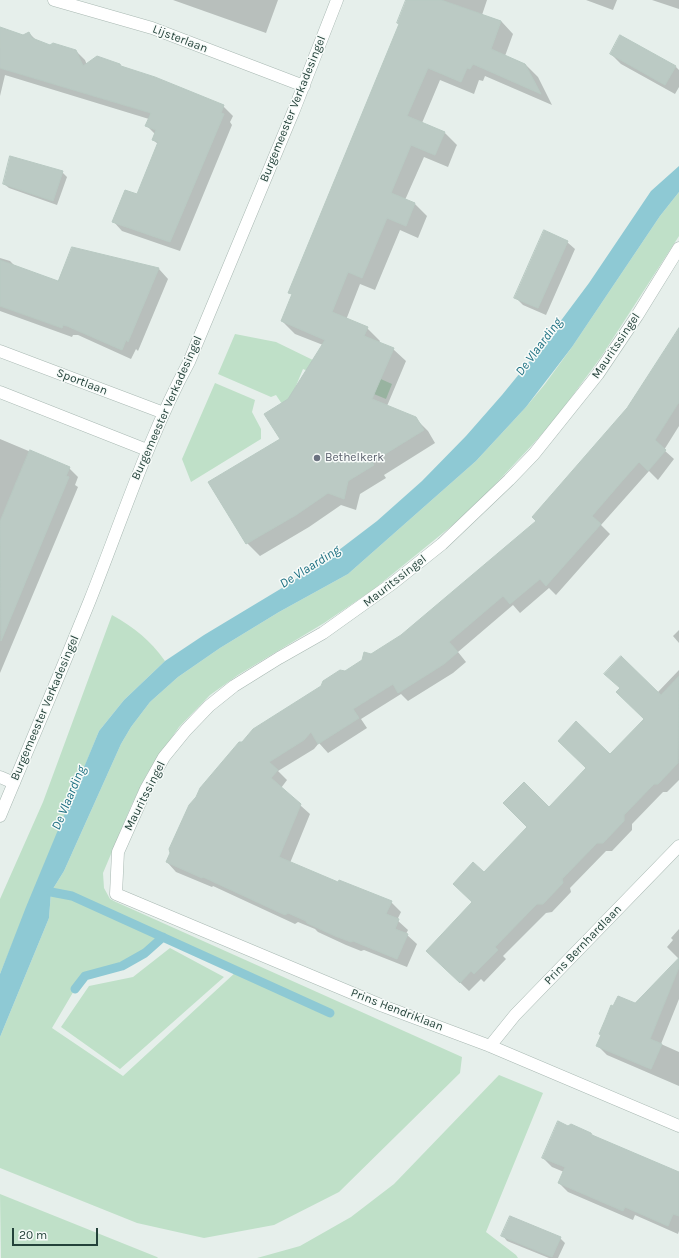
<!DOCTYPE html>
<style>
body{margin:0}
#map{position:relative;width:679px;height:1258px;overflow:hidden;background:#e6efeb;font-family:Karla,sans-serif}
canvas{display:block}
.scale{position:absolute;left:12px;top:1228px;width:86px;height:18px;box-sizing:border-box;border:2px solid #24423a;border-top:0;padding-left:5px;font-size:12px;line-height:14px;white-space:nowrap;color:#24423a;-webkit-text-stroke:3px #f7fbf9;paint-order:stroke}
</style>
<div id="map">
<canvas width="679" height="1258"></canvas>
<div class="scale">20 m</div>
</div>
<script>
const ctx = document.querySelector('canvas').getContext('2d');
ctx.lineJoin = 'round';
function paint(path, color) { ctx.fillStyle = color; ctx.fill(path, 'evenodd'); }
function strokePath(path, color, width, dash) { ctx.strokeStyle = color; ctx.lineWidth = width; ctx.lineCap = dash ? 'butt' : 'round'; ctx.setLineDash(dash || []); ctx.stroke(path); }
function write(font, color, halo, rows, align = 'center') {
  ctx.font = font + ' Karla,sans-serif'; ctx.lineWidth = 3; ctx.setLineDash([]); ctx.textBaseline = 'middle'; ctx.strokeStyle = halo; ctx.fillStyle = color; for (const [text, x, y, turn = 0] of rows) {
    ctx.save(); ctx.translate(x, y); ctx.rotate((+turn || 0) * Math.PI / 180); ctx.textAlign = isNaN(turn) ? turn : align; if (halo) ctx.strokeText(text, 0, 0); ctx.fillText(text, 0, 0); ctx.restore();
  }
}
paint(new Path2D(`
 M679 192V236L601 357 556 418 533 444 489 491 454 524 374 589 324 623 238 675 210 695 179 727 147 774 132 804 103 873 104 888 110 899 116 902 462 1057 460 1073 339 1192 274 1225 204 1238 137 1223 0 1168V1037L49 918 51 892 64 871 121 744 131 727 150 702 178 677 220 648 279 612 348 574 476 461 526 407 545 384 572 347 660 216ZM163 937 237 971 123 1076 52 1028 75 989 85 976 122 966 145 953Z
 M235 334 276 342 317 362 356 368 392 384 386 399 347 383 345 386 303 369 286 410 276 395 271 397 218 374Z
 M215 383 255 400 252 412 261 429V439L191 482 182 459Z
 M112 615C135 628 150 640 165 661L124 700 99 731 0 974V899L43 802Z
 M170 948 224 977 120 1069 61 1027 89 986 133 977Z
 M499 1075 543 1093 486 1232 516 1255 518 1258H257L300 1246 351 1217 394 1184Z
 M0 1194 157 1257 158 1258H1Z`), '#bfe0c8');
paint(new Path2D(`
 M679 166V192L660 216 572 347 526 407 476 461 348 574 279 612 220 648 178 677 150 702 131 727 121 744 64 871 51 892 49 918 0 1037V974L26 907 99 731 124 700 165 661 204 635 287 585 335 553 377 521 422 481 466 436 502 395 542 346 589 283 651 191Z`), '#8ec9d4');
paint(new Path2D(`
 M173 0H278L266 33Z
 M407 0H487L482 15 501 21 513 34 505 56 525 64 538 77 552 105 485 76 483 81 479 80 474 94 440 80 422 123 444 132 457 145 456 147 448 167 424 157 405 200 415 204 427 216 418 238 400 230 375 290 360 284 346 320 367 328 380 341 379 343 393 349 406 361 387 406 415 418 428 431 435 443 384 475 386 478 360 494 356 510 341 505 309 527 260 556 247 543 281 439 288 400 323 345 295 334 282 321 293 295 290 292 400 25Z
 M586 0H617L613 10Z
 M652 0H679V9Z
 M29 33 37 41 50 46 75 50 85 60 87 65 122 67 223 106 233 116 230 122 232 125 180 251 122 231 113 221 137 196 158 144 153 140 155 134 146 125 149 119 5 75 0 96V36H23Z
 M611 54 676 67 679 70V87L675 94 621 64Z
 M62 172 67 177 57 205 9 188 4 184Z
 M567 242 575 249 546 315 523 305 515 297Z
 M73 248 159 269 168 279 138 351 136 349 131 359 78 335H73L72 337 0 311V258L10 261 16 267 59 282Z
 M679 330V426L664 450 674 459 658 480 649 471 601 525 610 534 556 595 549 588 520 613 513 605 458 652 466 662 453 673 408 701 401 694 361 719 367 728 328 753 319 743 314 749 278 771 287 780 281 788 310 814 290 863 338 883 391 902 401 912 397 920 408 930 406 934 417 944 407 967 364 950 361 951 346 945 318 932 315 929 298 922 295 924 213 886 212 887 176 872 167 862 242 743 345 673 402 636 537 521 628 409Z
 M0 439 69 468 78 477 75 485 78 487 0 673Z
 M679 630V643L673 636Z
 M679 670V780L667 792H663L632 824V830L612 851H606L570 888 571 892 552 912 546 913 503 956 506 959 484 982 481 979 469 991 427 951 474 903 484 873 549 808 610 755 645 719 657 693Z
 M679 929V959L667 947 673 940 671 938Z
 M679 959V999L661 1044 679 1052V1086L607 1055 598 1046Z
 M594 1138 679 1174V1231L678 1234 635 1215 633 1220 568 1192 559 1183 564 1172 552 1167 543 1158Z
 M503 1236 560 1238 565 1243 558 1258H549L507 1241Z`), '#0003');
strokePath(new Path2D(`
 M51 892 72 896 330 1013
 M75 989 85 976 122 966 145 953 163 937`), '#8ec9d4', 9);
const building = new Path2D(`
 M406 0H441L501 21 491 49 525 64 541 94 473 64 470 69 467 68 461 82 428 68 407 116 445 132 444 134 435 155 411 145 391 193 415 203 406 226 387 218 362 278 348 272 332 312 368 327 364 336 394 348 372 399 416 417 424 430 372 462 374 465 348 481 344 499 328 493 296 515 246 544 208 482 280 439 264 414 288 399 325 340 281 321 292 294 288 293 399 24 397 23Z
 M0 27 23 35 29 32 32 38 50 45 53 43 76 50 83 66 97 56 120 64 121 66 155 77 224 105 221 113 224 114 170 242 112 222 125 190 137 194 158 142 152 140 156 130 145 126 151 113 0 68Z
 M620 35 676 66 665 85 610 54Z
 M10 156 63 171 53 201 3 184Z
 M544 230 568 241 538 308 514 298Z
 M72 247 159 268 128 342 126 340 122 350 67 326 63 325 62 328 0 306V260L58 281Z
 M679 328V402L655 440 666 450 648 471 639 462 623 480 592 516 601 524 546 586 540 579 510 604 503 596 449 642 458 652 444 664 398 693 393 684 353 709 359 718 318 744 311 732 304 740 269 762 278 770 271 778 301 804 279 857 338 882 339 880 392 901 386 914 399 919 395 929 408 934 397 959 353 941 351 942 335 936 307 923 306 921 288 913 285 915 203 877 202 878 166 862 170 853 169 849 189 805 196 797 200 788 239 742H242L253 729 321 686 323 681 340 670 345 671 362 660 364 652 371 654 401 635 536 521 532 517 627 408Z
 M30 450 70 467 66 476 69 477 1 641 0 522Z
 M621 656 661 695 679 676 678 763 658 784H654L624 815V821L603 843H597L562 879 563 883 543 904H537L530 911 495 947 498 950 474 974 471 971 460 983 426 951 472 902 453 884 473 862 484 872 527 827 503 803 524 782 549 807 586 768 558 741 576 721 610 754 644 719 616 692 620 688 604 674Z
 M679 958V967L650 1039 662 1044 651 1069 596 1046 601 1035 599 1034 605 1020 611 1005 613 1006 618 996 635 1003Z
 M558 1121 568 1126 571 1124 591 1133 592 1135 679 1172V1216L673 1214 668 1226 625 1207 623 1211 558 1183 565 1167 542 1158Z
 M510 1216 561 1237 552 1257 501 1236Z`);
paint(building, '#bbcac4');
strokePath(building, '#b8c9c2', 1);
const street = new Path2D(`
 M54 0 152 28 304 86
 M679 248 637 316 598 374 534 454 509 480 442 544 393 583 323 633 279 658 234 686 209 706 186 730 164 757 146 789 118 852 116 894 383 1006 490 1046 679 1126
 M0 351 164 413
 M0 392 147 450
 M0 777 14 783
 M0 816C30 744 61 672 90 600 122 520 148 438 189 362L294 110 337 0
 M490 1046 515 1015 679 846`);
strokePath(street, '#a8b8b2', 13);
strokePath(street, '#fff', 12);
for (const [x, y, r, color] of [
 [317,458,4,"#6b7280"]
]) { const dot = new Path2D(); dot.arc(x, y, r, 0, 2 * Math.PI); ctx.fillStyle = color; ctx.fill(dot); strokePath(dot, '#f7fbf9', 1.5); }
write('12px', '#24423a', '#f7fbf9', [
 ["Lijsterlaan",180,39,21],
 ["Burgemeester Verkadesingel",293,109,-68],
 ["Mauritssingel",616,346,-56],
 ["Sportlaan",82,382,21],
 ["Burgemeester Verkadesingel",167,408,-66],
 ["Mauritssingel",395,581,-38],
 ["Burgemeester Verkadesingel",45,708,-67],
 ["Mauritssingel",145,796,-63],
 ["Prins Bernhardlaan",583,945,-46],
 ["Prins Hendriklaan",397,1010,21]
]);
write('12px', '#5b616d', '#f7fbf9', [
 ["Bethelkerk",325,458]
], 'left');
write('italic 13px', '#1c6f80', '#f7fbf9', [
 ["De Vlaarding",539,347,-53],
 ["De Vlaarding",310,567,-32],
 ["De Vlaarding",69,798,-67]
]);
</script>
